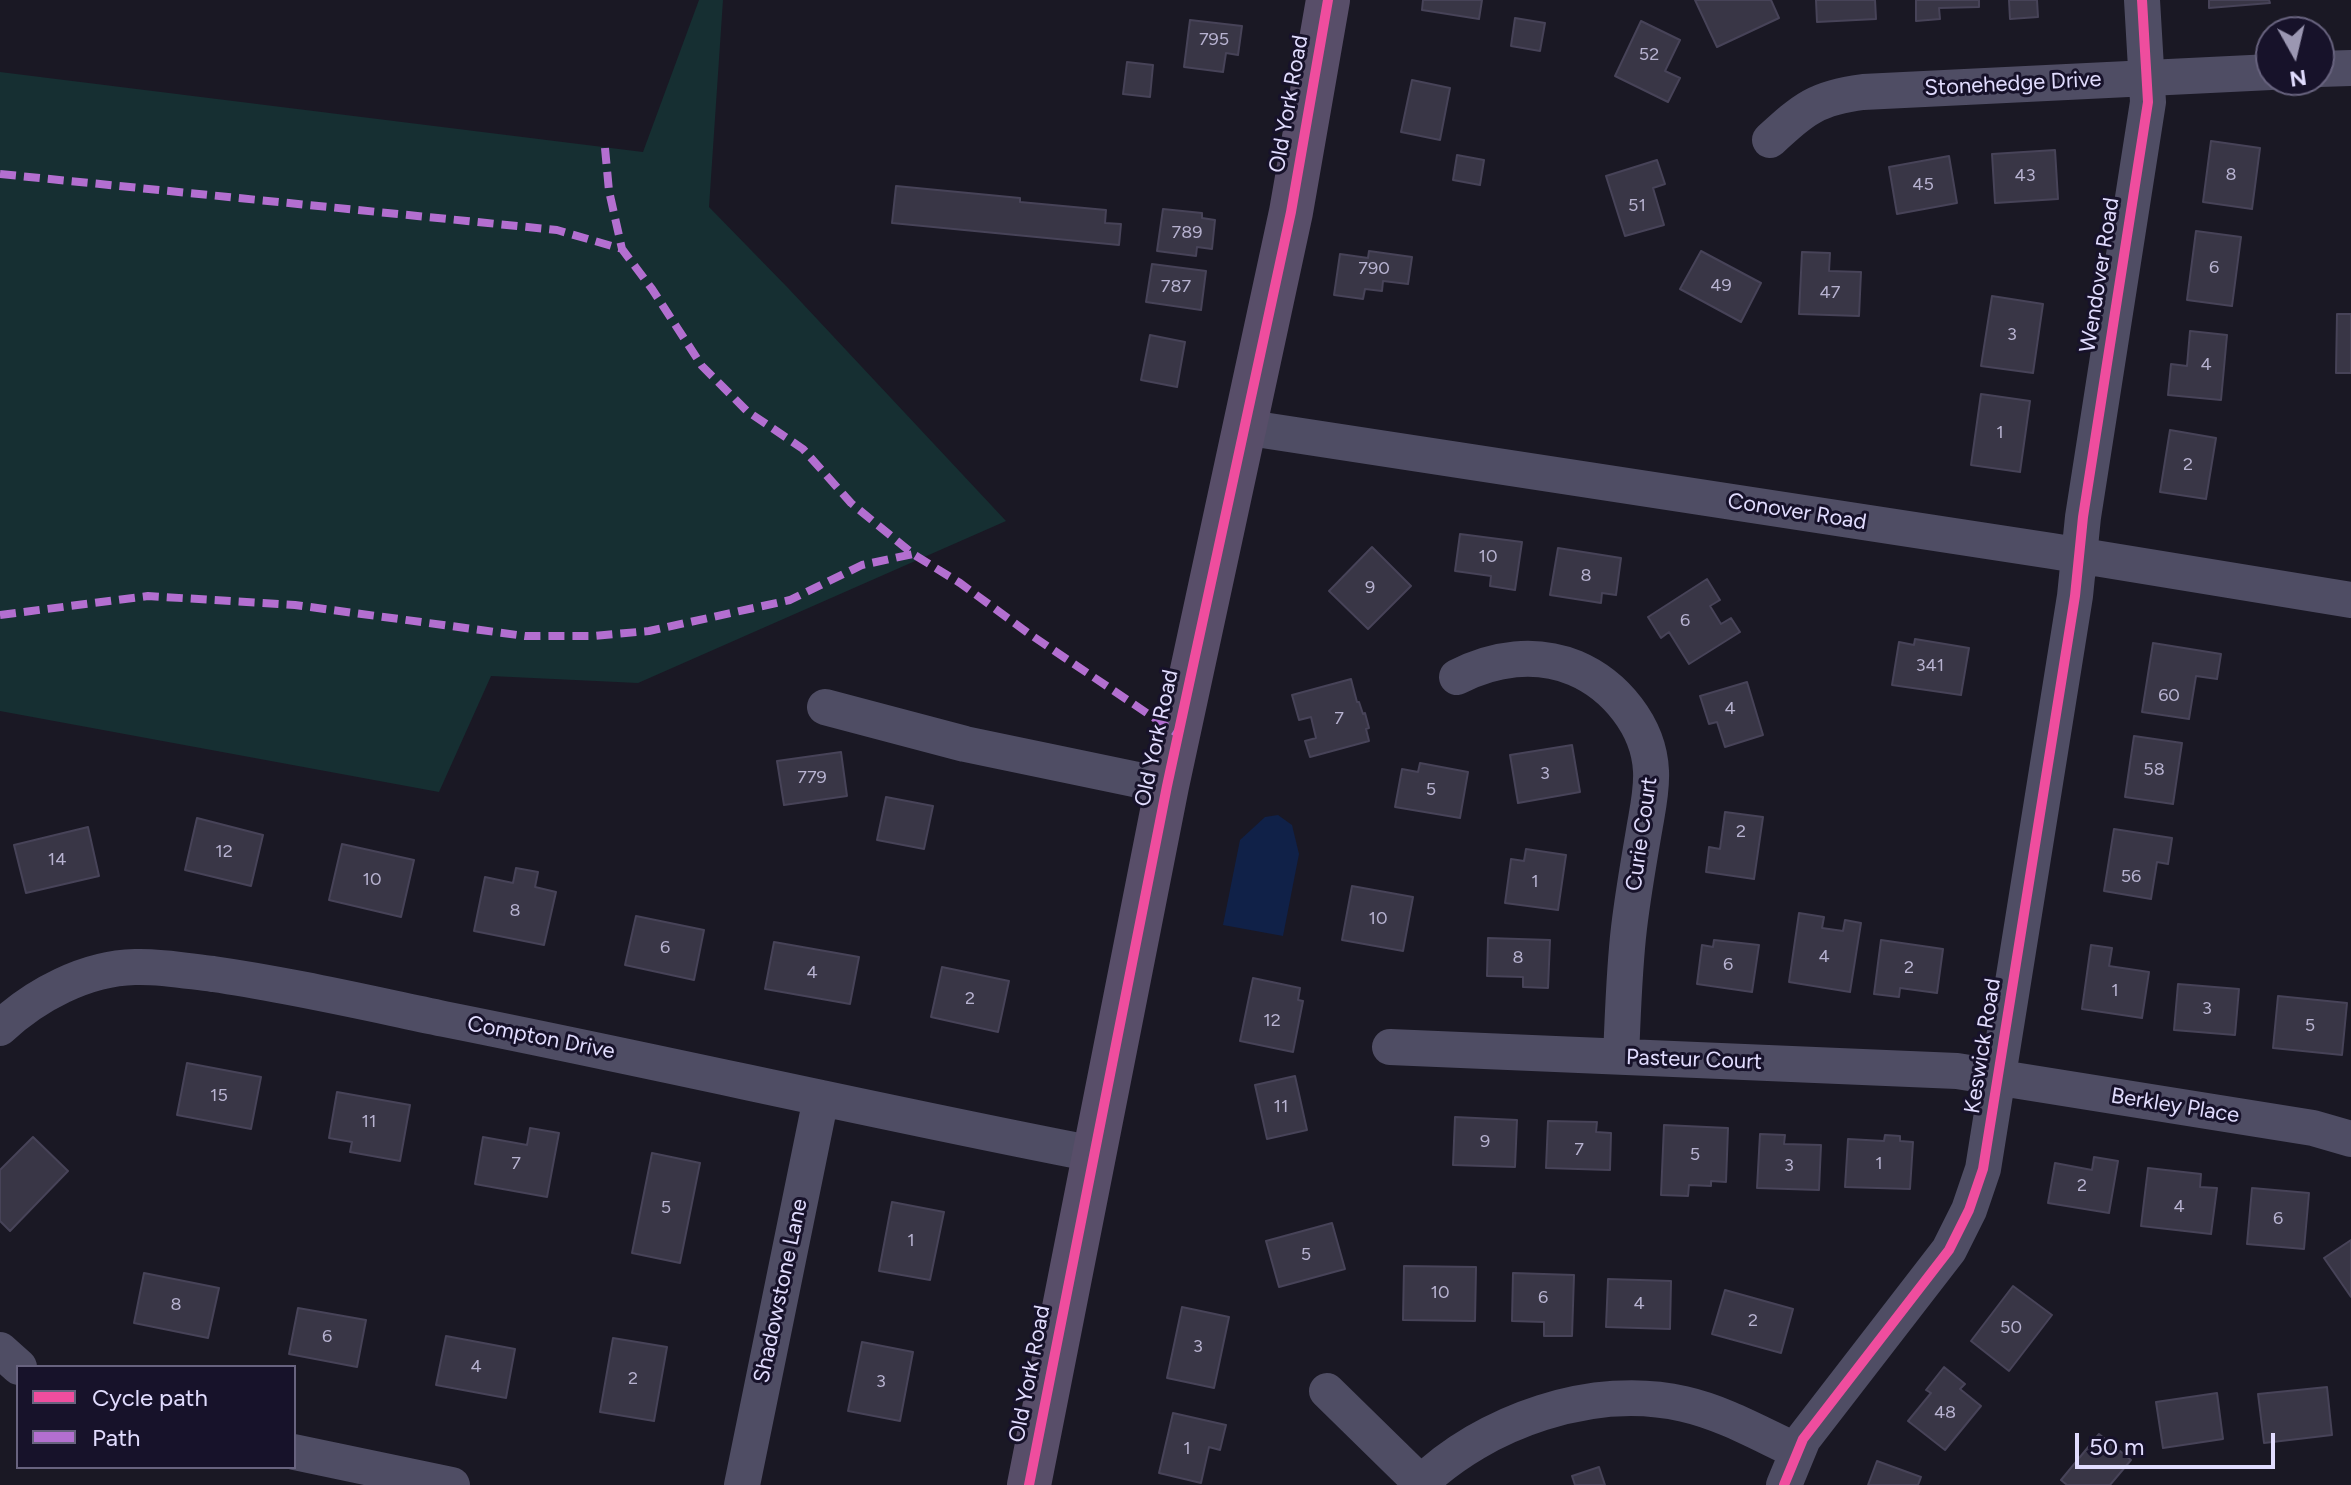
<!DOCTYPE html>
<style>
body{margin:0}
#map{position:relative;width:2351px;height:1485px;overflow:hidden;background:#1a1824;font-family:Figtree,sans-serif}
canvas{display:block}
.legend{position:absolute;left:16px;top:1365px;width:280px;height:104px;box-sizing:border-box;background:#17122a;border:2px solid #68637f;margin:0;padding:10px 14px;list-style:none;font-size:24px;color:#e1dcfe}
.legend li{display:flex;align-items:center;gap:16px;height:40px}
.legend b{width:40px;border:2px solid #68637f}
.north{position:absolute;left:2255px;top:16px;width:80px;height:80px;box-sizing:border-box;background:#17122a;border:2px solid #68637f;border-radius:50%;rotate:172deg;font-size:22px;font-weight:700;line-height:32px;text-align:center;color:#e1dcfe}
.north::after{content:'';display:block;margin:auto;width:28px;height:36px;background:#9b97b2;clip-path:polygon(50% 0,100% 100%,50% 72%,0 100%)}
.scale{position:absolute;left:2075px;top:1433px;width:200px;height:36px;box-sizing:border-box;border:4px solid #e1dcfe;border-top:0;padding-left:10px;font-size:24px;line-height:28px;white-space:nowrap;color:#e1dcfe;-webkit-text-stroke:6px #17122a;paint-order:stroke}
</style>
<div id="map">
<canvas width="2351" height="1485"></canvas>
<ul class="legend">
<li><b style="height:10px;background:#ef4d9e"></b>Cycle path</li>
<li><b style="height:10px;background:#b36fd0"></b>Path</li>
</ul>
<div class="north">N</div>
<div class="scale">50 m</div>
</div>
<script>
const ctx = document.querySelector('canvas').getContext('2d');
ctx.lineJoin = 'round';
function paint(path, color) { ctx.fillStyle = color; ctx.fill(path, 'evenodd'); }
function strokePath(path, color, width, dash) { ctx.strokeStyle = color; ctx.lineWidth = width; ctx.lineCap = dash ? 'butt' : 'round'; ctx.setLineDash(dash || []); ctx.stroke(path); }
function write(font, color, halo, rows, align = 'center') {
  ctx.font = font + ' Figtree,sans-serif'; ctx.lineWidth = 6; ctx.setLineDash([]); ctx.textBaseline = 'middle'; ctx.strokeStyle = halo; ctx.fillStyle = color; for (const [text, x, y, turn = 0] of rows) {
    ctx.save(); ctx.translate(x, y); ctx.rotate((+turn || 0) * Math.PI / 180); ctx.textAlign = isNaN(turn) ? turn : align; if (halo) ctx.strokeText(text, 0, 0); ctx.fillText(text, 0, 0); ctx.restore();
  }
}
paint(new Path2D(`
 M699 0H723L709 207 788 288 1006 521 638 683 491 676 439 792 0 711V72L643 152Z`), '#162f32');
paint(new Path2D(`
 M1278 815 1292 825 1299 854 1283 936 1223 925 1240 840 1265 817Z`), '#102148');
const building = new Path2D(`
 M1423 0H1482L1479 19 1422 10Z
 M1695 0H1771L1779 18 1717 47Z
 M1816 0H1875L1876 19 1817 22Z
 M1916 0H1979V7L1939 8 1940 19 1916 21Z
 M2009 0H2037L2038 17 2010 19Z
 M2209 0H2269L2270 3 2209 8Z
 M1515 18 1545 23 1540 51 1511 46Z
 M1190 20 1242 26 1238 55 1226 53 1223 72 1184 67Z
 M1641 21 1680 40 1665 71 1680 78 1668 102 1615 76Z
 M1127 62 1153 65 1150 97 1123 94Z
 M1412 80 1450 88 1440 140 1401 132Z
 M2211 141 2260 148 2252 209 2203 202Z
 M2055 150 2058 199 1995 203 1992 154Z
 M1457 155 1484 160 1480 185 1453 180Z
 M1949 156 1957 203 1897 214 1889 167Z
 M1657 160 1665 184 1653 188 1664 225 1625 236 1606 176Z
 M896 186 1020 198V202L1106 210 1105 223 1121 224 1119 245 892 223Z
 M1163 209 1202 213V218L1215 220 1212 249 1197 247 1196 256 1157 251Z
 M2196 231 2241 237 2232 306 2187 300Z
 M1369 251 1412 257 1408 284 1383 281 1382 291 1365 289 1363 299 1334 295 1340 254 1368 258Z
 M1701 251 1761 283 1741 322 1680 289Z
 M1802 252 1830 253 1829 271 1861 272 1859 316 1799 314Z
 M1152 264 1206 271 1201 310 1146 302Z
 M1992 296 2043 304 2033 373 1981 366Z
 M2337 314H2351V373H2336Z
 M2190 331 2227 335 2221 400 2168 395 2171 364 2187 366Z
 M1150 335 1185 342 1177 387 1141 380Z
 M1981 394 2030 401 2020 472 1971 465Z
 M2170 430 2216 438 2206 499 2160 492Z
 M1460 534 1522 542 1515 590 1490 586 1491 576 1455 571Z
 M1372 547 1411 586 1368 629 1329 591Z
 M1558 548 1621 558 1616 595 1602 593 1601 603 1550 595Z
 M1707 579 1720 600 1710 606 1721 624 1731 618 1740 632 1689 664 1669 632 1661 638 1648 617Z
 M1915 639 1969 648 1961 695 1892 685 1899 642 1914 645Z
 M2153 643 2221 654 2217 679 2196 676 2189 719 2142 712Z
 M1351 679 1357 702H1359L1363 714 1365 713 1369 728 1366 729 1369 741 1310 757 1305 741 1316 738 1311 717 1299 720 1292 695Z
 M1747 682 1763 735 1725 747 1717 722 1709 724 1700 696Z
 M2134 736 2182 743 2173 804 2125 797Z
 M1572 745 1580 792 1518 803 1510 755Z
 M841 752 847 796 784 805 777 761Z
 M1420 763 1468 772 1460 818 1395 807 1402 769 1418 772Z
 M886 797 933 806 924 849 877 840Z
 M1725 812 1763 817 1754 879 1706 872 1709 847 1720 849Z
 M197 818 263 835 251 886 185 870Z
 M88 827 99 876 26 893 14 845Z
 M2114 829 2172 838 2168 864 2157 862 2151 899 2104 891Z
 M342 844 414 860 401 917 329 900Z
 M1526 849 1566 855 1558 910 1505 903 1511 859 1524 861Z
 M516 868 538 872 535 887 556 892 544 945 474 931 485 877 513 883Z
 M1352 886 1413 897 1403 951 1342 940Z
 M1799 913 1824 917 1822 928 1843 931 1845 920 1861 923 1850 992 1789 982Z
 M636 916 704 930 694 980 625 965Z
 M1488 938 1550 940 1548 988 1523 987V977L1487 976Z
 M1714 940 1759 945 1752 992 1697 984 1702 945 1713 947Z
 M1881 940 1943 949 1937 993 1900 988 1899 997 1874 994Z
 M774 942 859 957 850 1004 765 989Z
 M2091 945 2112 948 2109 966 2149 972 2142 1018 2082 1009Z
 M942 967 1009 981 998 1032 931 1017Z
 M1253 978 1300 988 1298 1000 1303 1001 1293 1052 1240 1041Z
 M2178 984 2239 989 2235 1035 2174 1030Z
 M2278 996 2347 1003 2342 1055 2273 1048Z
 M187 1063 261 1077 251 1129 177 1115Z
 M1295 1076 1307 1130 1267 1139 1255 1085Z
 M337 1092 410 1105 400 1161 350 1152 352 1142 329 1138Z
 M1455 1117 1517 1120 1515 1167 1453 1165Z
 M1548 1121 1597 1122 1596 1132 1611 1133 1610 1170 1546 1168Z
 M1664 1125 1728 1128 1726 1182 1711 1181V1186L1689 1185 1688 1196 1661 1195Z
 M530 1128 559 1133 547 1197 475 1184 483 1137 527 1145Z
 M1760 1134 1785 1135 1784 1144 1821 1145 1819 1190 1757 1188Z
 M1885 1135 1900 1136V1141L1913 1142 1910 1189 1845 1187 1848 1139 1884 1141Z
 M33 1137 68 1171 10 1231 0 1221V1170Z
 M652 1153 700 1163 680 1263 632 1253Z
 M2094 1157 2118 1161 2109 1213 2048 1203 2055 1163 2092 1170Z
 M2148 1168 2201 1174 2200 1187 2217 1188 2211 1234 2141 1226Z
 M2252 1188 2309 1193 2304 1249 2247 1244Z
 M892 1202 944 1212 930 1280 879 1271Z
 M1332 1223 1345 1269 1279 1287 1266 1241Z
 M2351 1240V1297L2324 1258Z
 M1404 1266 1476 1267 1475 1321 1403 1320Z
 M144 1273 219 1288 208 1338 134 1323Z
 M1513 1273 1574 1275 1572 1336H1544V1322L1512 1321Z
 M1608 1279 1671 1281 1670 1329 1606 1327Z
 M2013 1286 2052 1315 2009 1371 1971 1341Z
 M1725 1290 1793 1309 1781 1353 1712 1334Z
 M1182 1307 1229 1317 1214 1388 1167 1378Z
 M298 1308 366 1320 357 1367 289 1354Z
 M446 1336 515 1349 506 1398 436 1385Z
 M613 1338 667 1347 654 1421 600 1412Z
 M862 1342 913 1352 900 1421 848 1411Z
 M1944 1367 1965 1384 1960 1389 1981 1406 1945 1450 1908 1421 1931 1393 1926 1390Z
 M2327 1387 2332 1435 2264 1443 2258 1394Z
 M2217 1393 2223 1439 2163 1448 2156 1402Z
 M1173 1413 1226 1425 1220 1450 1209 1447 1201 1483 1159 1473Z
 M2099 1434 2131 1460 2110 1485H2067L2061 1480Z
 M1877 1461 1921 1477 1918 1485H1868Z
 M1599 1467 1605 1485H1575L1572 1476Z`);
paint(building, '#393646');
strokePath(building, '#474358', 2);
strokePath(new Path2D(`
 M2319 69 2351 68
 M1770 140C1804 109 1816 98 1863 92L2271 72
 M1243 427 2052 551 2351 600
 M1457 677C1494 658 1536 652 1575 668 1615 685 1649 726 1651 771 1652 789 1648 808 1645 825 1639 860 1633 894 1629 928 1624 970 1623 1014 1621 1056
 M825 707 965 744 1167 786
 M0 1028C35 995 86 968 135 967 161 966 187 971 213 974 290 985 367 1003 444 1019 661 1062 877 1112 1094 1154
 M1390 1047 1957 1071 2313 1128 2351 1139
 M0 1350 19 1367
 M1327 1391 1421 1483
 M294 1452 452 1485
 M742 1485 821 1098
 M1419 1485C1484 1421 1594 1383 1684 1404 1724 1413 1760 1434 1797 1451
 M1784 1485 1803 1439 1949 1250 1969 1210 1983 1169 2075 596 2083 517 2148 102 2142 0`), '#4f4d64', 36);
strokePath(new Path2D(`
 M1029 1485 1167 786 1291 212 1328 0`), '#584e69', 44);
strokePath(new Path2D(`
 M605 148 609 191 622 249
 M0 174 557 230 622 249 652 289 702 366 747 411 803 449 851 503 913 554 960 583 1028 633 1178 734
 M0 615 148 596 295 605 525 636H593L649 631 790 600 862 565 913 554`), '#b36fd0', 8, [16, 8]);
strokePath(new Path2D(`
 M1029 1485 1167 786 1291 212 1328 0
 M1784 1485 1803 1439 1949 1250 1969 1210 1983 1169 2075 596 2083 517 2148 102 2142 0`), '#ef4d9e', 10);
write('18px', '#b7b2d0', null, [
 ["795",1214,40],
 ["52",1649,55],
 ["8",2231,175],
 ["43",2025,176],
 ["45",1923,185],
 ["51",1637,206],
 ["789",1187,233],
 ["6",2214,268],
 ["790",1374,269],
 ["49",1721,286],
 ["787",1176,287],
 ["47",1830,293],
 ["3",2012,335],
 ["4",2206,365],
 ["1",2000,433],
 ["2",2188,465],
 ["10",1488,557],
 ["8",1586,576],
 ["9",1370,588],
 ["6",1685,621],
 ["341",1930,666],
 ["60",2169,696],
 ["4",1730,709],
 ["7",1339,719],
 ["58",2154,770],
 ["3",1545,774],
 ["779",812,778],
 ["5",1431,790],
 ["2",1741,832],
 ["12",224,852],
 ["14",57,860],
 ["56",2131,877],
 ["10",372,880],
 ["1",1535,882],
 ["8",515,911],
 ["10",1378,919],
 ["6",665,948],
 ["4",1824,957],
 ["8",1518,958],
 ["6",1728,965],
 ["2",1909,968],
 ["4",812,973],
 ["1",2115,991],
 ["2",970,999],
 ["3",2207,1009],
 ["12",1272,1021],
 ["5",2310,1026],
 ["15",219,1096],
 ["11",1281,1107],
 ["11",369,1122],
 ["9",1485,1142],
 ["7",1579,1150],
 ["5",1695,1155],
 ["7",516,1164],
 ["1",1879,1164],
 ["3",1789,1166],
 ["2",2082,1186],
 ["4",2179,1207],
 ["5",666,1208],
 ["6",2278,1219],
 ["1",911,1241],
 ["5",1306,1255],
 ["10",1440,1293],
 ["6",1543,1298],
 ["4",1639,1304],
 ["8",176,1305],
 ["2",1753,1321],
 ["50",2011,1328],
 ["6",327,1337],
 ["3",1198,1347],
 ["4",476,1367],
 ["2",633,1379],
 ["3",881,1382],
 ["48",1945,1413],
 ["1",1187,1449]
]);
write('22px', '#e1dcfe', '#17122a', [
 ["Stonehedge Drive",2013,84,-3],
 ["Old York Road",1289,104,-80],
 ["Wendover Road",2100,275,-81],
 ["Conover Road",1797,512,9],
 ["Old York Road",1157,738,-78],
 ["Curie Court",1642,834,-82],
 ["Compton Drive",541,1038,11],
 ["Keswick Road",1983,1046,-81],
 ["Pasteur Court",1694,1060,2],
 ["Berkley Place",2175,1106,9],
 ["Shadowstone Lane",781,1291,-78],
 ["Old York Road",1030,1374,-79]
]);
</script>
